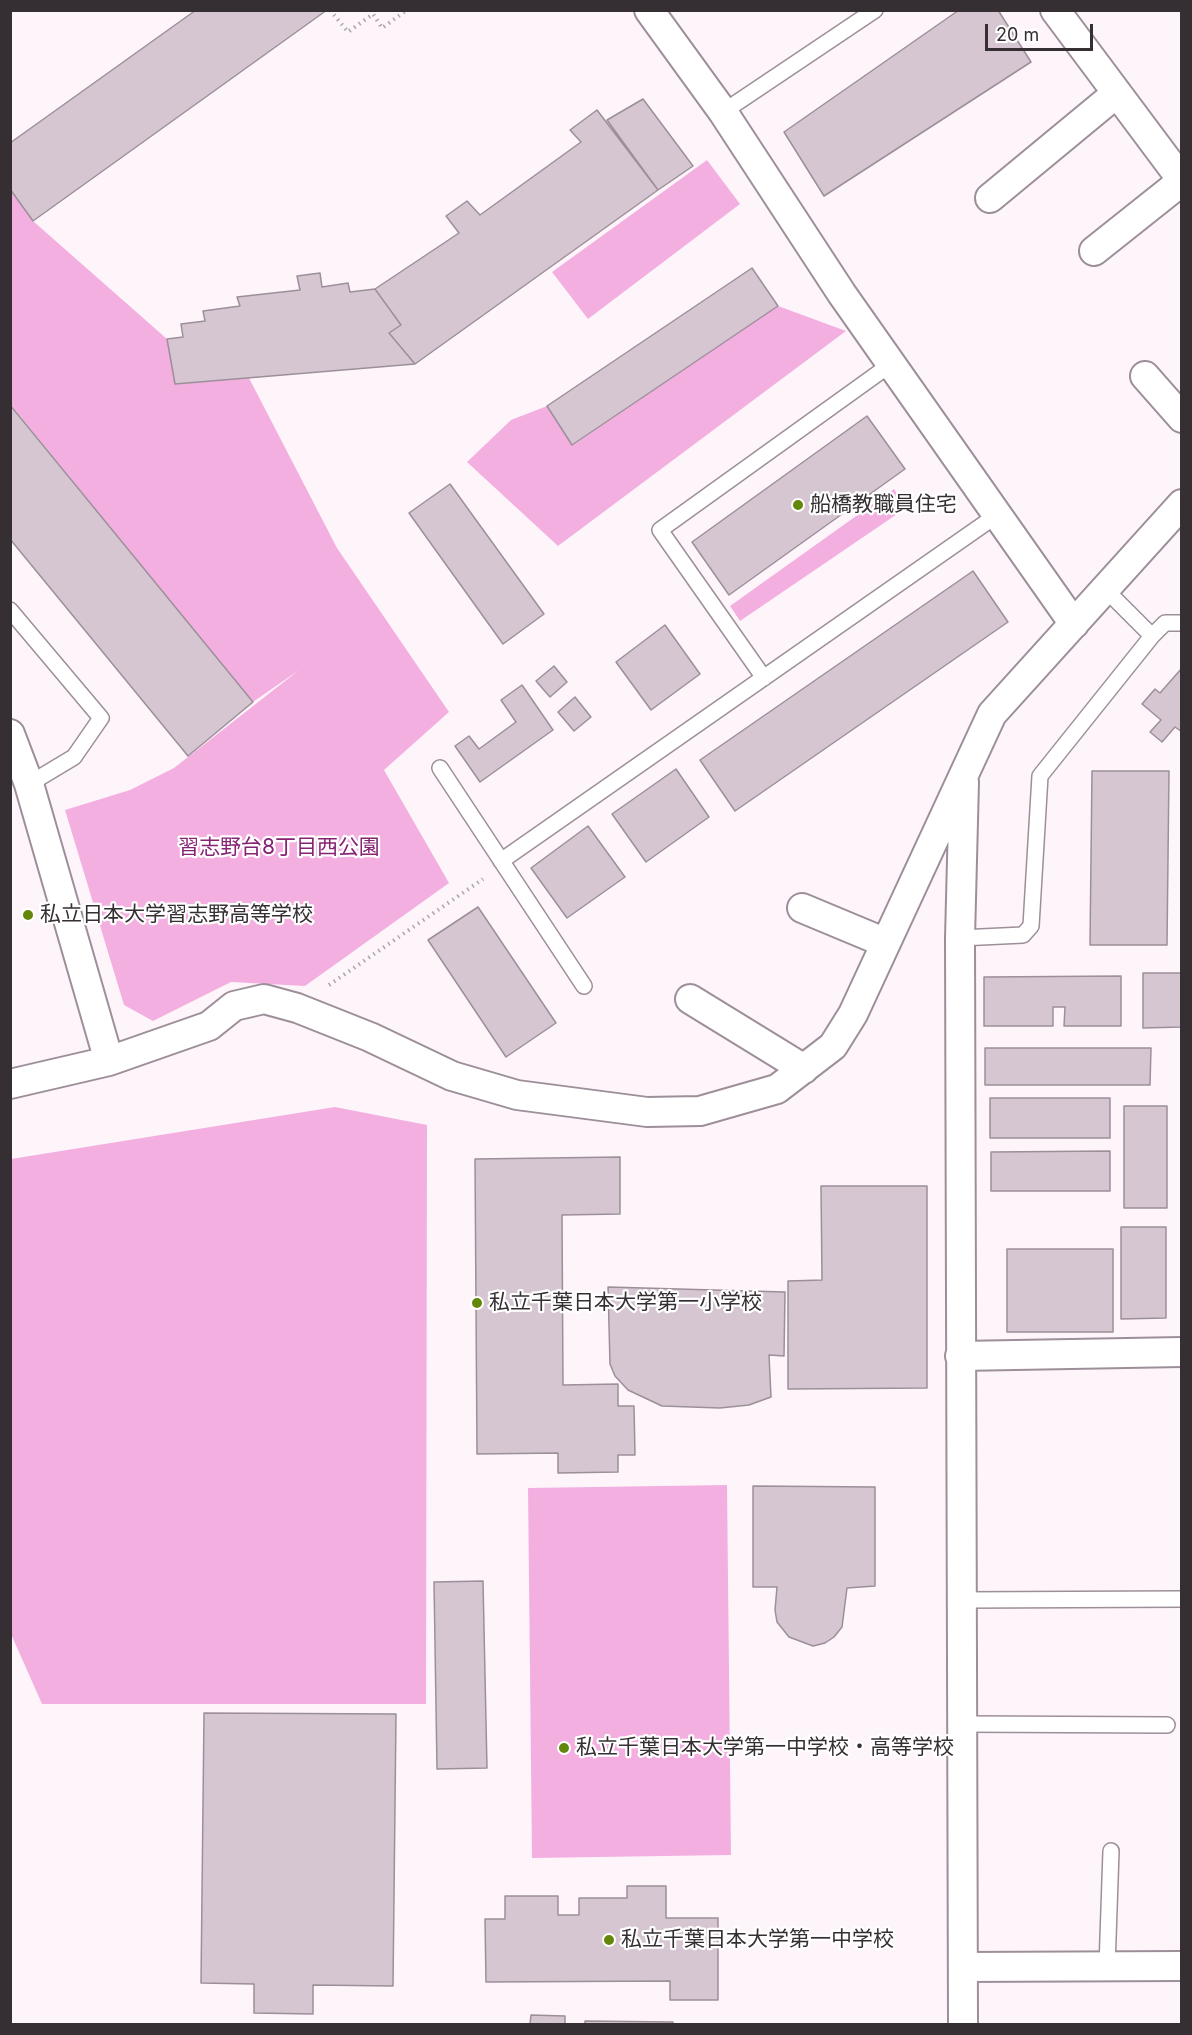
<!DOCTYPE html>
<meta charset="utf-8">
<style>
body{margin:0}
#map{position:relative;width:1192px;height:2035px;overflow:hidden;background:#fef5fb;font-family:Inter,sans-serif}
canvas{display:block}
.frame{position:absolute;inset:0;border:12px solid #352f33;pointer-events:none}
.scale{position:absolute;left:985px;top:24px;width:108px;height:27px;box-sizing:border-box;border:3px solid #352f33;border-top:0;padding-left:8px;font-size:18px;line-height:21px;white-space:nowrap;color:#352f33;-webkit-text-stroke:4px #fff;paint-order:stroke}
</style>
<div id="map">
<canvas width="1192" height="2035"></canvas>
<div class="frame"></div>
<div class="scale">20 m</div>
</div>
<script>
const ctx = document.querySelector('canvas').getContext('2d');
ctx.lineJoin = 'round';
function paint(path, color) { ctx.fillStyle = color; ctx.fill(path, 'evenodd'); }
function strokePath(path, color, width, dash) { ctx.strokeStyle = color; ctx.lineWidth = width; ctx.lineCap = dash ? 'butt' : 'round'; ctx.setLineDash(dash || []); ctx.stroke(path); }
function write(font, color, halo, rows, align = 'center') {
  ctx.font = font + ' Inter,"Noto Sans JP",sans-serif'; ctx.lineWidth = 4.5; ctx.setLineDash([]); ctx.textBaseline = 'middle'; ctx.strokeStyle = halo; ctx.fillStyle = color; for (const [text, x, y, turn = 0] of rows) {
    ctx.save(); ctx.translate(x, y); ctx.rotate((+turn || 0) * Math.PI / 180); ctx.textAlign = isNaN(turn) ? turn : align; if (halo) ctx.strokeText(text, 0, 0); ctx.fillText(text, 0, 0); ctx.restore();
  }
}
paint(new Path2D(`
 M707 160 740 204 588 319 552 272Z
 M10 189 33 221 167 339 175 384 249 378 337 548 449 712 384 770 449 883 305 986 231 982 153 1021 124 1005 65 810 130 790 174 768 299 670 253 702 11 405Z
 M778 306 846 331 558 546 467 462 511 420 547 406 573 445Z
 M894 489 906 508 740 621 730 606Z
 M335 1107 427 1125 426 1704H42L11 1634V1159Z
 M727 1485 731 1855 532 1858 528 1488Z`), '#f4afe1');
const building = new Path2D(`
 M196 10H327L33 221 10 189V143Z
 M959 10H998L1031 62 824 196 784 132Z
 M643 99 693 166 658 190 607 120Z
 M597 110 658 190 415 364 389 333 401 325 375 289 459 233 446 216 467 201 480 215 581 142 570 130Z
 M752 268 778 306 572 445 547 406Z
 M320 273 322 287 348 283 350 292 375 289 401 325 389 333 415 364 175 384 167 339 183 337 181 324 205 321 203 311 240 306 237 297 300 290 297 276Z
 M10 405 253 702 188 756 10 539Z
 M867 416 905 469 729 595 692 542Z
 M450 484 544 614 503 644 409 513Z
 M973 571 1008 622 735 811 700 760Z
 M665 625 700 674 651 710 616 662Z
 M554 666 567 682 550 697 536 681Z
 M1182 668V732L1175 727 1162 742 1150 732 1161 720 1142 704 1155 689 1160 693Z
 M522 685 553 730 480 782 455 746 469 736 479 749 516 722 501 700Z
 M575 697 591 717 574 731 558 712Z
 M676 769 709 817 646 862 612 814Z
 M1092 771H1169L1167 945H1090Z
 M588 826 625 877 567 918 531 868Z
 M478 907 556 1023 506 1057 428 940Z
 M1143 973H1182V1027L1143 1028Z
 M1121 976V1026H1064L1065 1007H1053V1026H984V977Z
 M985 1048H1151L1150 1085H985Z
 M990 1098H1110V1138H990Z
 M1124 1106H1167V1208H1124Z
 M1110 1151V1191H991V1152Z
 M620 1157V1214L562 1215 563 1385 618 1384V1406H634L635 1455H618V1472L558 1473V1453L477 1454 475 1159Z
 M821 1186H927V1388L788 1389V1281L822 1280Z
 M1121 1227H1166V1318L1121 1319Z
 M1007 1249H1113V1332H1007Z
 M608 1287 785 1292 784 1356 769 1355 771 1397 749 1405 720 1408 662 1406 628 1390 615 1376 610 1364Z
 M753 1486 875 1487V1586L847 1588 842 1627 834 1637 825 1643 813 1646 789 1637 777 1622 775 1610 777 1587H753Z
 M483 1581 487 1768 437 1769 434 1582Z
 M204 1713 396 1714 393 1986 313 1985V2014L254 2013V1984L201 1983Z
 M627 1886H666V1918H718V2000H670V1981L486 1982 485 1919H505V1896H558V1915H579V1898H627Z
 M531 2015 565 2016V2024H530Z
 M585 2021 673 2022V2024H585Z`);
paint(building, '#d5c6d1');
strokePath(building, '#9d8f99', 1.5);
const lane = new Path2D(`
 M723 112 875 10
 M1106 590 1152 636
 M10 610 101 718 74 757 29 784
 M764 678 660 530 891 364
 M440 768 584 986
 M501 861 997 515
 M960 938 1023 935 1031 926 1040 776 1152 636 1165 623H1182
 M964 1600 1182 1599
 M963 1724 1167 1725
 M1107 1967 1111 1851`);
const street = new Path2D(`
 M649 10 723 112 842 294 1074 624
 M1055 10 1182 180
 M990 198 1117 93
 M1094 251 1182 181
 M1145 376 1182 418
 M10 734 29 784 109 1061
 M802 908 886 943
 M690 999 804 1069
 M10 1084 109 1061 209 1026 234 1006 264 999 297 1008 370 1037 452 1076 517 1095 647 1112 700 1111 777 1089 833 1046 853 1014 992 714 1182 504
 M960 1356 1182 1352
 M963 1967 1182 1966
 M963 2024 960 938 964 782`);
strokePath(lane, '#9d8f99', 18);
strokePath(street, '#9d8f99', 32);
strokePath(new Path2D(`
 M330 10 348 32 373 14 382 28 407 10
 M329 985 483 879`), '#aca5aa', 4, [1.5, 4.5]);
strokePath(lane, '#fff', 15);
strokePath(street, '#fff', 28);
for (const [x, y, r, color] of [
 [798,505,6,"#62870a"],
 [28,915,6,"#62870a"],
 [477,1303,6,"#62870a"],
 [564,1748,6,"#62870a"],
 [609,1940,6,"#62870a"]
]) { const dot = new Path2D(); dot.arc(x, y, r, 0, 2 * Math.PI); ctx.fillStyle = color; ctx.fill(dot); strokePath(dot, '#fff', 2); }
write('21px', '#352f33', '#fff', [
 ["船橋教職員住宅",810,505],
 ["私立日本大学習志野高等学校",40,915],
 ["私立千葉日本大学第一小学校",489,1303],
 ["私立千葉日本大学第一中学校・高等学校",576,1748],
 ["私立千葉日本大学第一中学校",621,1940]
], 'left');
write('21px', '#862474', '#fff', [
 ["習志野台8丁目西公園",279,848]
]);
</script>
